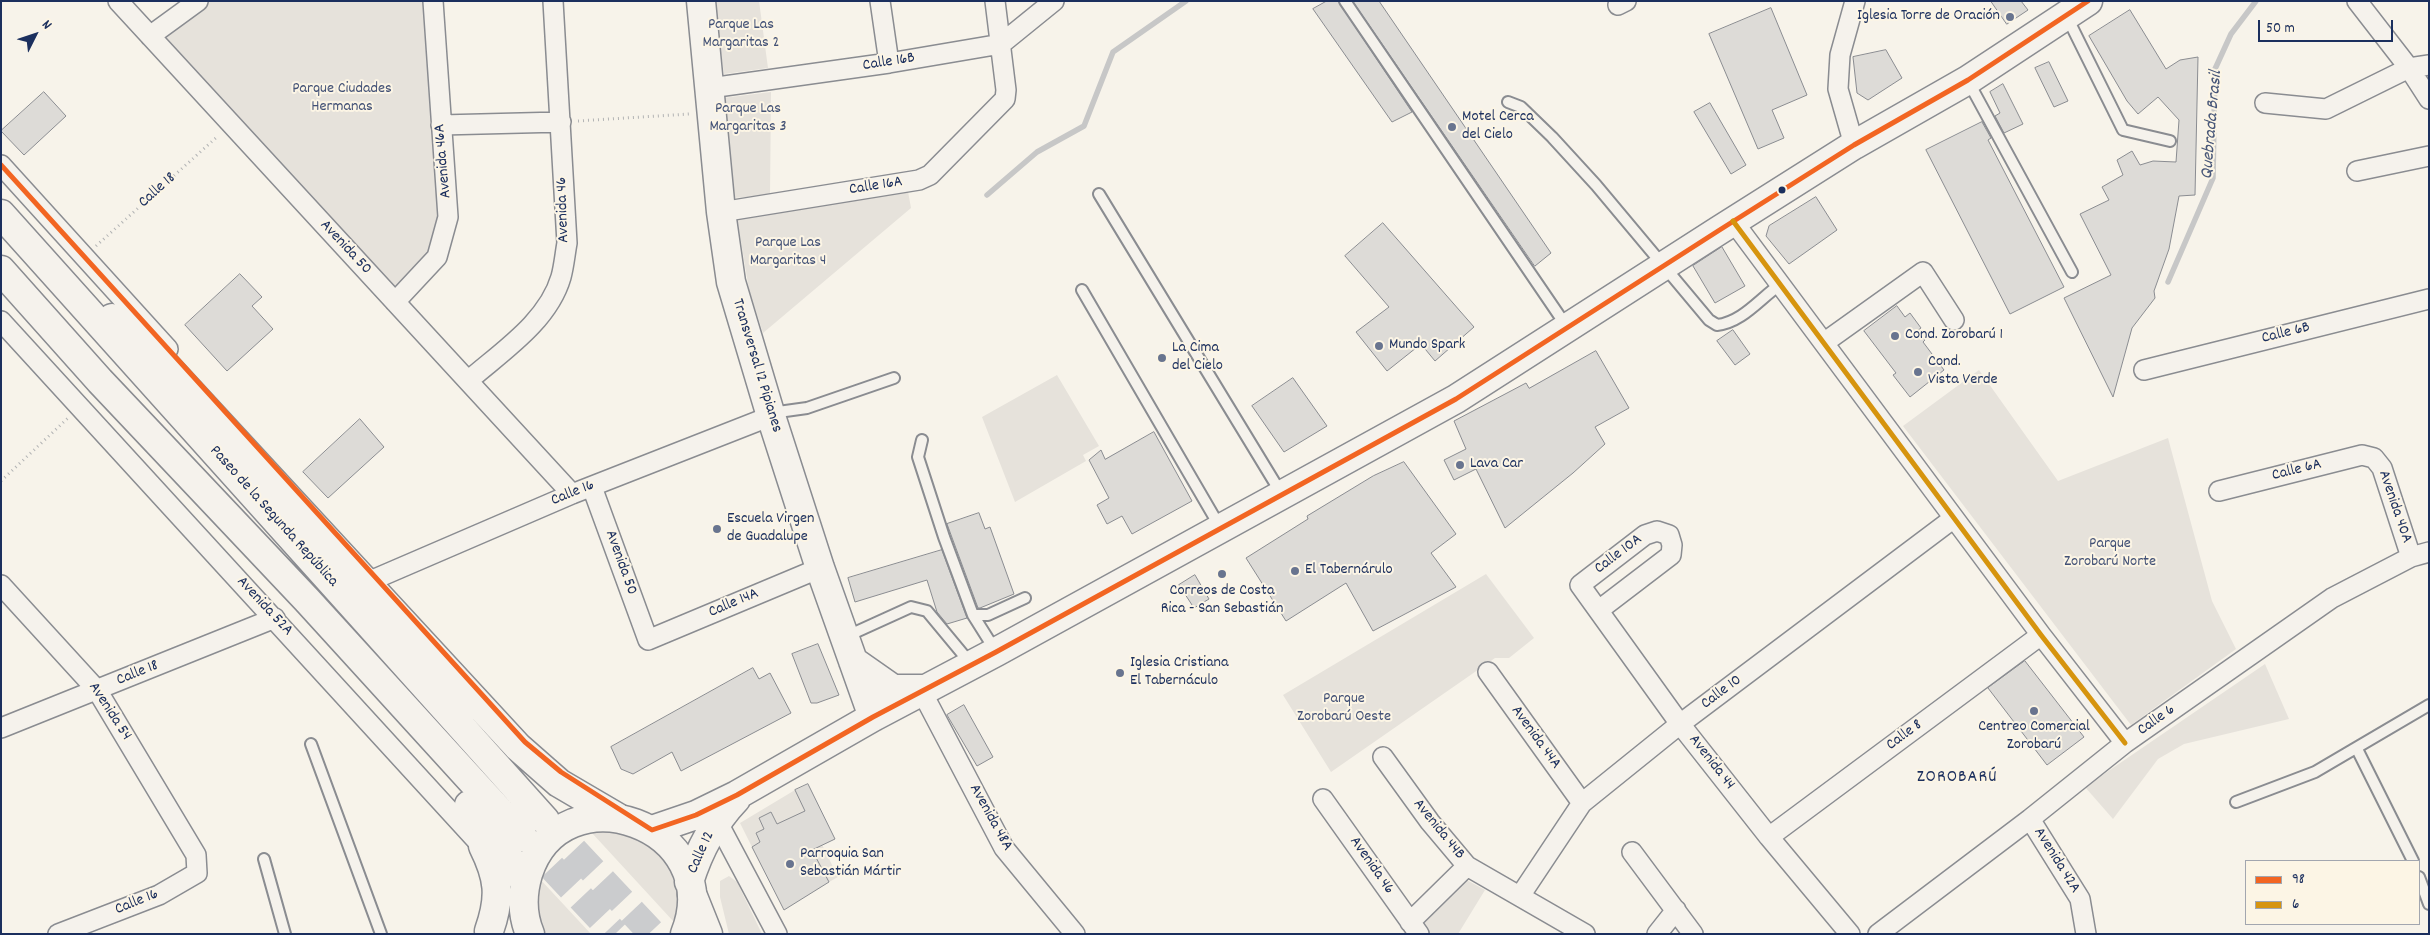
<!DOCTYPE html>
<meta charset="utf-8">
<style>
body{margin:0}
#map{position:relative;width:2430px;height:935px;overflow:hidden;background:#f7f3ea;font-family:Dekko,sans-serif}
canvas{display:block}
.frame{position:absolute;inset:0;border:2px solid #1b2f5e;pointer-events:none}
.legend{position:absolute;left:2245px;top:860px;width:175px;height:65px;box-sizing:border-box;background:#fcf5e5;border:1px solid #a2a6af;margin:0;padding:6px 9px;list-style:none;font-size:15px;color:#1b2f5e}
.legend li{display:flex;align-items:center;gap:10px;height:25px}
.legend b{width:25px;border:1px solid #a2a6af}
.north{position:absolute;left:10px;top:10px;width:50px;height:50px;-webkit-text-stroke:4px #fcf5e5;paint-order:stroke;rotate:49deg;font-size:14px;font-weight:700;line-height:20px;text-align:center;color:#1b2f5e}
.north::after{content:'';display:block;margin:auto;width:18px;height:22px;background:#1b2f5e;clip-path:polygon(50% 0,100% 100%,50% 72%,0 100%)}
.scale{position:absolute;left:2258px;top:20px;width:135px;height:22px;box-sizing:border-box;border:2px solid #1b2f5e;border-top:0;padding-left:6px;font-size:15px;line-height:18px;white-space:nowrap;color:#1b2f5e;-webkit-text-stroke:4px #fcf5e5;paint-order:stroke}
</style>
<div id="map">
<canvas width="2430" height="935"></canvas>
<div class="frame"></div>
<ul class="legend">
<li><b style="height:6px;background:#f26522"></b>98</li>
<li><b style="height:6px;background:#d6940e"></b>6</li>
</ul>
<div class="north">N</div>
<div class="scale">50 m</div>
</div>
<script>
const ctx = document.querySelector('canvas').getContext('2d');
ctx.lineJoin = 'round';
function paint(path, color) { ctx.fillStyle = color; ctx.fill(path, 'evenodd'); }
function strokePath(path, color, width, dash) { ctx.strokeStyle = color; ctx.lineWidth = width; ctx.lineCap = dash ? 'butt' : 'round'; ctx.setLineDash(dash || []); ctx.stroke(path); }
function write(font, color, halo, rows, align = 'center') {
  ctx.font = font + ' Dekko,sans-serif'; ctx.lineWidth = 4; ctx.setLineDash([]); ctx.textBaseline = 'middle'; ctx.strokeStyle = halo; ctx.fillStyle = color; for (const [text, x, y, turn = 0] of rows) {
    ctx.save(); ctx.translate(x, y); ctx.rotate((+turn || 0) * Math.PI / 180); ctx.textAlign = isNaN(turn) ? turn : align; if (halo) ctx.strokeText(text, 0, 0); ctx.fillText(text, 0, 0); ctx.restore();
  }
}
paint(new Path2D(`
 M198 1H433L448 182 437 257 395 302 150 36Z
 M714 1H759L768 68 724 74Z
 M771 92 770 195 733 198 723 98Z
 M907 186 911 208 763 333 749 290 737 217Z
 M1979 370 2058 481 2168 438 2212 601 2236 649 2131 725 1903 426Z
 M1057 375 1099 446 1083 455 1086 461 1015 502 982 417Z
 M1486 574 1534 638 1509 658H1495L1331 772 1283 695Z
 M2265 664 2289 719 2184 744 2158 759 2113 819 2085 787Z
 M795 790 838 877 829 882 799 825 777 824 771 812 759 818 764 829 756 833 760 842 752 847 740 823Z
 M609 829C630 831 672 858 677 880 681 894 680 909 673 921L592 833Z
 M729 876 737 882 762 934H729L720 897V881Z
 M539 878 591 934H541L535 904Z
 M1463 878 1485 890 1458 934H1427L1419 923Z`), '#e6e2db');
strokePath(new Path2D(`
 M987 195 1037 152 1084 126 1113 52 1186 1
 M2168 282 2213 178 2215 69 2231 34 2256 1`), '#c7c7c7', 5.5);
const building = new Path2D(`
 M1327 1H1338L1412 112 1392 122 1313 9Z
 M1353 1H1379L1551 253 1535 266Z
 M1991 1H2021L2028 10 2007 24Z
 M1771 8 1807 95 1772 110 1784 138 1758 149 1709 34Z
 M2130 10 2166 69 2180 60 2198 57 2195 195 2179 196 2169 249 2154 291 2155 298 2132 328 2113 397 2064 298 2111 275 2080 214 2109 200 2102 187 2123 175 2117 160 2132 151 2140 165 2153 161 2176 162 2179 120 2158 97 2138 114 2127 101 2089 36Z
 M1886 50 1902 78 1868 100 1857 93 1853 57Z
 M2049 62 2068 101 2054 107 2035 68Z
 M2003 84 2023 124 2004 133 1995 116 2000 113 1990 92Z
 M44 92 66 116 24 155 1 131Z
 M1710 103 1746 165 1731 174 1694 112Z
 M1982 122 1991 138 1988 140 2064 287 2010 314 1926 150Z
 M1816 197 1837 230 1789 264 1766 236 1769 226Z
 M1383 223 1474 327 1435 361 1421 344 1387 371 1356 332 1389 307 1345 256Z
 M1722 247 1745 286 1715 303 1693 266Z
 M240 274 262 297 252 306 273 329 227 371 185 325Z
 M1897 306 1905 317 1910 313 1921 328 1917 331 1925 340 1923 342 1944 370 1910 397 1893 375 1896 373 1864 331Z
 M1733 330 1750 354 1735 365 1717 341Z
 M1596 351 1629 408 1595 427 1605 444 1573 473 1505 528 1476 469 1454 480 1444 460 1466 449 1454 421 1526 383 1529 388Z
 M1293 378 1327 426 1284 452 1252 406Z
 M360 419 384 447 328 498 303 472Z
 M1154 432 1192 501 1132 534 1122 516 1107 524 1097 505 1109 498 1089 460 1101 450 1105 459Z
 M1404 462 1456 534 1431 553 1456 587 1373 631 1346 583 1286 621 1246 558 1308 519 1307 516 1373 476Z
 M979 513 985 529 990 527 1014 594 980 608H978L947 524Z
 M942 550 967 618 947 624 937 612 927 580 855 602 848 578Z
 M1195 575 1209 599 1194 608 1179 585Z
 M818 644 839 695 817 703H811L792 654Z
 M2025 661 2084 737 2047 765 1988 688Z
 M753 668 759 679 770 673 791 713 681 771 672 752 633 774 621 769 611 747Z
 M964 705 993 757 977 766 947 715Z
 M808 784 835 839 812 850 829 882 784 910 752 847 760 842 756 833 764 829 759 818 771 812 777 824 805 811 795 790Z`);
paint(building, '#dddbd7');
strokePath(building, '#8a8c91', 1);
strokePath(new Path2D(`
 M545 820 653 934
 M523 837 615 934`), '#cbccce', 28, [28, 14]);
const lane = new Path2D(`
 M1345 1 1567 327
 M2067 17 2123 130 2170 141
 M1968 81 2072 272
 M1508 102 1521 107 1552 137 1596 185 1709 320 1717 325C1743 322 1760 298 1781 284
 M1099 194 1281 493
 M1082 290 1220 527
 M771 413 807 408 894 378
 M922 440 918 457 944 537 973 615 995 650
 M973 615H988L1025 598
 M845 637 911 607 927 611 971 664
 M311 744 381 934
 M2357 749 2413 861
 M2236 802 2315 772 2429 705
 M264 859 285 934
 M2419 877 2429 904`);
const street = new Path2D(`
 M118 1 572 494
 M880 1 889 63
 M2357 1 2409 68 2429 99
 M1618 5 1626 1
 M150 36 198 1
 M710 88 889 63 1001 44 1054 1
 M2265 103 2326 109 2409 68 2429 65
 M441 125 561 122
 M1854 145 1838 89 1840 55 1855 1
 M1 165 168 349
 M2357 171 2429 156
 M721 212 919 180 930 175 1005 99 1006 90 995 1
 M1733 221 2041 635 2125 743
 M395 302 437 257 448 217 433 1
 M1 321 490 855
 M1825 342 1923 272 1954 320
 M2144 370 2429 299
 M468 381C501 352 548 322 561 277 564 266 565 254 567 243L553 1
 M592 487 648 640 820 568
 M2219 491 2362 455 2374 458 2382 468 2411 557
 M377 578 572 494 771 416
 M1 585 97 690 196 855 197 873 159 895 58 934
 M1599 610 1671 555 1672 545 1669 535 1657 531 1645 535 1580 585 1680 724 1769 837 1850 934
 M1488 672 1582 803
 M922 692 1004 848 1075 934
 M1 728 275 618
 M1383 757 1430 822 1467 866 1585 934
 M1323 799 1419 934
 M2030 819 2080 899 2086 934
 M717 821 777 934
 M1769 837 2041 635
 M1632 852 1693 934
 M1520 896 1582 803 1680 724 1954 518
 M1410 922 1467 866
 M1657 934 1676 910
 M1878 934 2030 819 2125 743 2332 598 2411 557 2429 552`);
const secondary = new Path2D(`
 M701 1 721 212 731 282 771 416 820 568 873 717
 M853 661 893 689H925
 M652 830 696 815 737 795 873 717 996 652 1456 399 1718 231 1854 145 1968 80 2088 1
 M483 846C499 878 501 897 489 931
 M689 882C699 850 713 823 736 799
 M530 934C522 915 522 894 528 874 562 767 728 826 685 934`);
const highway = new Path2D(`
 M1 214 545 820
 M1 270 100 381 307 600 523 837
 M112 318 144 342 518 747 559 783 617 817
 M469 805 491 829 525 883
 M692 894 708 934`);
strokePath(lane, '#8a8c91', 14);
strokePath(street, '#8a8c91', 22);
strokePath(secondary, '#8a8c91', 31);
strokePath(highway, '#8a8c91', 31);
strokePath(new Path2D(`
 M578 121 689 114
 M96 246 218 136
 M1 481 68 418`), '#b2b3b4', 3, [1, 4]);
strokePath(lane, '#f5f2ec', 10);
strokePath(street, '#f5f2ec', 19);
strokePath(secondary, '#f5f2ec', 28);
strokePath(highway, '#f5f2ec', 28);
strokePath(new Path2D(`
 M1 165 525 742 561 772 652 830 696 815 737 795 873 717 996 652 1456 399 1718 231 1854 145 1968 80 2088 1`), '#f26522', 5);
strokePath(new Path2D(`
 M1733 221 2041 635 2125 743`), '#d6940e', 5);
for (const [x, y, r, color] of [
 [2010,17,5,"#68748f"],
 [1452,127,5,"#68748f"],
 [1782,190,4.5,"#1b2f5e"],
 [1895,336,5,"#68748f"],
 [1379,346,5,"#68748f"],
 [1162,358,5,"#68748f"],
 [1918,372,5,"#68748f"],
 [1460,465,5,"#68748f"],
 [717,529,5,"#68748f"],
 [1295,571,5,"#68748f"],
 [1222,574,5,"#68748f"],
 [1120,673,5,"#68748f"],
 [2034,711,5,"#68748f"],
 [790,864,5,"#68748f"]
]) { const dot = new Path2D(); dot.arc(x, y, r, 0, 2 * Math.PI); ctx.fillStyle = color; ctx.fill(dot); strokePath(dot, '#fcf5e5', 2); }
write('16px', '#1b2f5e', '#fcf5e5', [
 ["Iglesia Torre de Oración",2000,17,"right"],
 ["Motel Cerca",1462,118],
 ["del Cielo",1462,136],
 ["Cond. Zorobarú 1",1905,336],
 ["Mundo Spark",1389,346],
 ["La Cima",1172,349],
 ["del Cielo",1172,367],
 ["Cond.",1928,363],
 ["Vista Verde",1928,381],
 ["Lava Car",1470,465],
 ["Escuela Virgen",727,520],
 ["de Guadalupe",727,538],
 ["El Tabernárulo",1305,571],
 ["Correos de Costa",1222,592,"center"],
 ["Rica - San Sebastián",1222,610,"center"],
 ["Iglesia Cristiana",1130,664],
 ["El Tabernáculo",1130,682],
 ["Centreo Comercial",2034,728,"center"],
 ["Zorobarú",2034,746,"center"],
 ["Parroquia San",800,855],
 ["Sebastián Mártir",800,873]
], 'left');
write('16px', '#425176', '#fcf5e5', [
 ["Parque Las",741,26],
 ["Margaritas 2",741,44],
 ["Parque Ciudades",342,90],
 ["Hermanas",342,108],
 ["Parque Las",748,110],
 ["Margaritas 3",748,128],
 ["Parque Las",788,244],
 ["Margaritas 4",788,262],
 ["Parque",2110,545],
 ["Zorobarú Norte",2110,563],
 ["Parque",1344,700],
 ["Zorobarú Oeste",1344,718]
]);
write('16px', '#1b2f5e', '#fcf5e5', [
 ["Calle 16B",889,63,-9],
 ["Avenida 46A",444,161,-95],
 ["Calle 16A",876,187,-9],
 ["Calle 18",158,191,-42],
 ["Avenida 46",564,210,-92],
 ["Avenida 50",345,248,47],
 ["Calle 6B",2286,334,-14],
 ["Transversal 12 Pipianes",756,366,73],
 ["Calle 6A",2297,471,-14],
 ["Calle 16",573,494,-22],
 ["Avenida 40A",2394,507,71],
 ["Paseo de la Segunda República",273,517,48],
 ["Calle 10A",1619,555,-37],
 ["Avenida 50",620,563,70],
 ["Calle 14A",734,604,-23],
 ["Avenida 52A",264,607,47],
 ["Calle 18",138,674,-22],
 ["Calle 10",1722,693,-37],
 ["Avenida 54",109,712,57],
 ["Calle 6",2157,721,-35],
 ["Calle 8",1905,736,-37],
 ["Avenida 44A",1535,738,54],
 ["Avenida 44",1711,763,52],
 ["Avenida 48A",990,818,61],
 ["Avenida 44B",1438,830,51],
 ["Calle 12",702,853,-66],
 ["Avenida 42A",2056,861,58],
 ["Avenida 46",1371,866,55],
 ["Calle 16",137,903,-22]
]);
write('italic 18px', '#485779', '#fcf5e5', [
 ["Quebrada Brasil",2213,125,-85]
]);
ctx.letterSpacing = '1px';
write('18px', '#1b2f5e', '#fcf5e5', [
 ["ZOROBARÚ",1957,779]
]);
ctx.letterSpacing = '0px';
</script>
